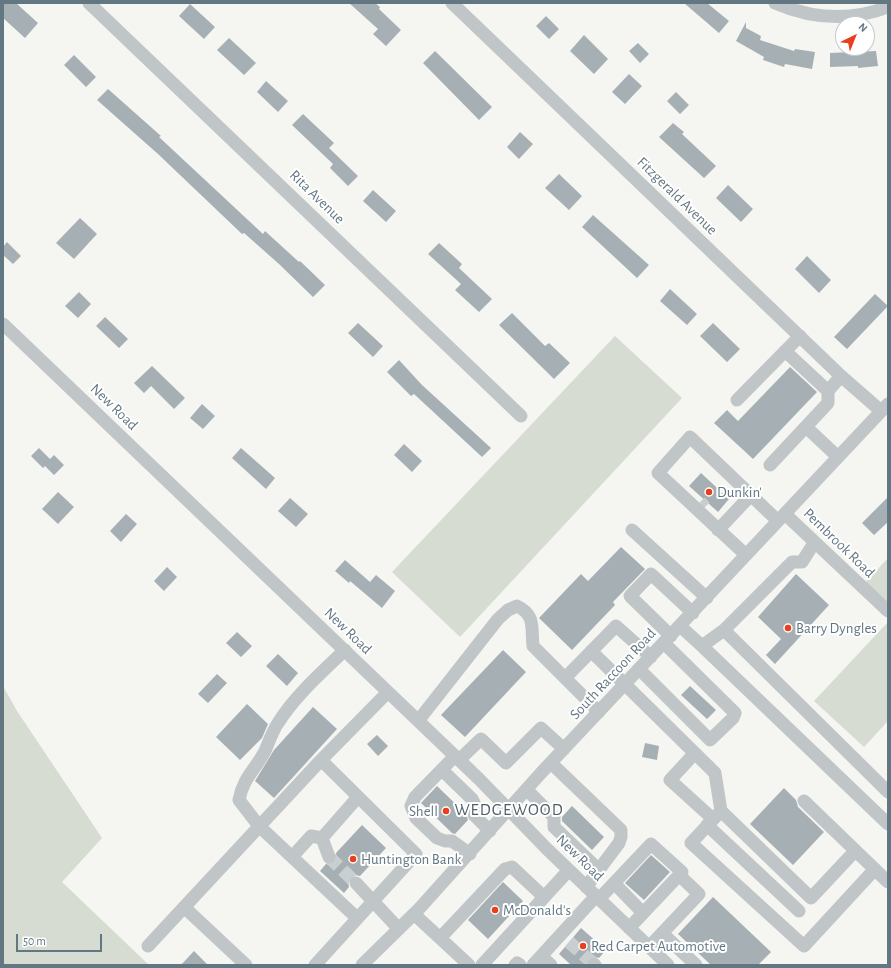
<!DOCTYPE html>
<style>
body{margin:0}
#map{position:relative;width:891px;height:968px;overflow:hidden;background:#f5f5f1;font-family:"Alegreya Sans",sans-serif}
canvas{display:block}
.frame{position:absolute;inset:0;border:4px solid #637783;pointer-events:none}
.north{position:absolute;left:835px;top:16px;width:40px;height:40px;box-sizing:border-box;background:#fff;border:1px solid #c1c9cd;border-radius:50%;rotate:43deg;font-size:11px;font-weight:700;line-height:16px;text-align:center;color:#637783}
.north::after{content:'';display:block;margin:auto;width:14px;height:18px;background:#e83f1e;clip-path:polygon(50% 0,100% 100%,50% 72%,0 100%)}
.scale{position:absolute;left:16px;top:934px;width:86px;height:18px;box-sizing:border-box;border:2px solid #637783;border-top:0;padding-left:5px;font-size:12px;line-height:14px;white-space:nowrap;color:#637783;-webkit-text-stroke:3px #fff;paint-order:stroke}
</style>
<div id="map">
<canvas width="891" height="968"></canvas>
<div class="frame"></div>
<div class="north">N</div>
<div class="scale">50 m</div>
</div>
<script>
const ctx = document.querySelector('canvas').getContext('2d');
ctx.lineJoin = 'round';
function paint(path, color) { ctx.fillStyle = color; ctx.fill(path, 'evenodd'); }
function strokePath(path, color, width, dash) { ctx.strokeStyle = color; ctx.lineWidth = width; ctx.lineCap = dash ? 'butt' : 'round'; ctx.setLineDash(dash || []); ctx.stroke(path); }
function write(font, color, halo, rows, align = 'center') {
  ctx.font = font + ' "Alegreya Sans",sans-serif'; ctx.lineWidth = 4; ctx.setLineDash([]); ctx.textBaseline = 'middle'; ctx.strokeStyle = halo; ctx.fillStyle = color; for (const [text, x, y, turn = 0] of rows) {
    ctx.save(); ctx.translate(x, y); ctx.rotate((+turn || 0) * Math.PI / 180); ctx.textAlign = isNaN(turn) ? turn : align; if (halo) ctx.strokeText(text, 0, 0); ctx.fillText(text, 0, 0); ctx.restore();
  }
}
paint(new Path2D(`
 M615 336 682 398 460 637 392 572Z
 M888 558V611L861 587Z
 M888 622V721L864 747 814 701Z
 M3 686 17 711 102 838 62 882 149 965H3Z`), '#d6dcd2');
paint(new Path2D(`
 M3 3H16L38 23 25 38 3 18Z
 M349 3H375L380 7 379 9 401 30 386 46 373 34 378 29Z
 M684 3H707L729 21 719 33Z
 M190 4 215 27 204 39 179 16Z
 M546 16 559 29 549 39 536 26Z
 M746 22V28L761 36 760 40 794 51 795 49 815 52 812 69 785 64 784 67 763 60 764 57 736 41Z
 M584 35 608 59 594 74 570 51Z
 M229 38 256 63 244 75 217 50Z
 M638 43 649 54 640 63 629 51Z
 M435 51 492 107 479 120 423 63Z
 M876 51 878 66 858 68V66L830 67V53Z
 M74 55 96 77 86 87 64 65Z
 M629 74 642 86 625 104 612 92Z
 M266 81 288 101 278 112 257 92Z
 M108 89 161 136 159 137 263 234 265 231 299 262 300 261 325 285 313 297 279 264 244 233 242 234 158 154 97 100Z
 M676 92 689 105 680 114 667 101Z
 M303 114 334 143 329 148 358 176 348 186 330 168 333 164 292 125Z
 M673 123 684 132 682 134 716 166 704 178 659 137Z
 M520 132 533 144 519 159 507 147Z
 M559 174 582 196 569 210 545 188Z
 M728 185 753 209 741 222 716 198Z
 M373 190 396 211 386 222 363 201Z
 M593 215 649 265 637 278 582 227Z
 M80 218 97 234 74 259 56 243Z
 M7 242 21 256 13 264 3 255V247Z
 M439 243 462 264 459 268 492 299 479 312 455 290 461 284 428 254Z
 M807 256 831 280 819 293 795 269Z
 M670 289 697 314 687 325 660 301Z
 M79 292 91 304 78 318 65 306Z
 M875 294 888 306 847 349 834 337Z
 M512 313 545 346 549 343 570 363 554 379 499 325Z
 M105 317 128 339 119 348 96 326Z
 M358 323 383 346 373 357 348 333Z
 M713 323 740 349 727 362 700 336Z
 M399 360 422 385 491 448 482 457 414 394 411 396 387 372Z
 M152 366 185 398 174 409 151 386 144 393 134 383Z
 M790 367 817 392 753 459 714 423 727 410 738 421Z
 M202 404 215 416 203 429 190 418Z
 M404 444 422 461 412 472 394 455Z
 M39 448 50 459 54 455 64 465 54 475 45 466 43 468 31 456Z
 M241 448 275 478 266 489 232 458Z
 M701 473 729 499 718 512 689 486Z
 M58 492 74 507 58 524 42 509Z
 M888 497V522L874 535 862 523Z
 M290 498 308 514 296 527 278 511Z
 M126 514 137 524 121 542 110 531Z
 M621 547 645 569 613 602 615 605 572 650 539 618 581 574 588 581Z
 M345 560 370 582 376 575 395 591 382 608 350 581 349 583 335 571Z
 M167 567 177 577 164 591 154 581Z
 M796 574 829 605 775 664 766 655 781 639 758 617Z
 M237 632 252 646 241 657 226 643Z
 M503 650 526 672 465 737 441 715Z
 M278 654 298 673 287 686 266 666Z
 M217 674 227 683 208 703 198 694Z
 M690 686 716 710 707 719 681 695Z
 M247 704 268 724 262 738 240 760 216 737Z
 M313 707 337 729 274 798 255 781 274 750Z
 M377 735 388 746 378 756 367 744Z
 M645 743 659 746 657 760 642 757Z
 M437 786 466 814 468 820 455 834 452 833 421 803Z
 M784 788 796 800 798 807 824 832 793 865 750 824Z
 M572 806 604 837 592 850 562 821V817Z
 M362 825 386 848 360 876 355 875 350 877 348 881 349 887 344 893 320 871 326 864 331 865 335 862 337 858 336 853Z
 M651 855 670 872 644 900 625 883Z
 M503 882 523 901 488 939 468 920Z
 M713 897 771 952 758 965H711L678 934Z
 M581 928 606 950 599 958 592 956 589 958 586 965H571L559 954Z
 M194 951 208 965H181Z`), '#a6b0b4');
strokePath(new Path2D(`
 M700 502 705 507
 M329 857 356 883
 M569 942 594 964`), '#c9cfd0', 13, [13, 6]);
strokePath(new Path2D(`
 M89 3 521 416
 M452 3 841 376 881 411
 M775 3C812 19 851 21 888 7
 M3 324 479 779 547 849 668 965
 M785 351 828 391 841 376
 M737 400 800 336
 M806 427 838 457
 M770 465 828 403V391
 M785 514 888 611
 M632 530 707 598
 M718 530 751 495
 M746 555 658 473 690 437 778 521
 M680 626 702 646 724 630 792 562H802L814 543
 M724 630 888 792
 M671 636 630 596 651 574 693 613
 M702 646 888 824
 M345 650C321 673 295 696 278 723 272 732 269 742 265 751 255 770 243 778 239 800L259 826 357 918
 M591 651 715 773 721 811 811 898 855 851
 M639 669 710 740 733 718 735 713 664 643
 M565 678 616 626 651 657
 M418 721 498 619 508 610 517 606C536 615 531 628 533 646L599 712
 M695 753 670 780 713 819
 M455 756 415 797 411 806 416 818 437 838 445 841H452L470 854
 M459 760 481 739 506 763 541 728 564 749
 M551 763 621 830V837L619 843 586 887
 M442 770 472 799 475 805 474 815 490 831
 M527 790 554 817V827L599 870
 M804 801 888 882
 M721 811 691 843 804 946 875 869
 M707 825 799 911
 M292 857 311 836 322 838
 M329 857 322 838 358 797
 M356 883 399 929
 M614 883 643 913
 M599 899 651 844 682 872 629 928
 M184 907 246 965
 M414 914 469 965
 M662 933 696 965
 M440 938 505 869 512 867 544 897
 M148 946 321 760 388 692
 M649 947 699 894 679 875
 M541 956 551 965
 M594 964 595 965
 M315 965 416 854 321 760
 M362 965 418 910 541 773 888 404
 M482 965 569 870
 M515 965 517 963 520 965
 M533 965 596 896`), '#c0c5c7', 13);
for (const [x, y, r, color] of [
 [709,492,4,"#e83f1e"],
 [788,628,4,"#e83f1e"],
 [446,811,4,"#e83f1e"],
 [353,859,4,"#e83f1e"],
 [495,910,4,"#e83f1e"],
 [583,946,4,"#e83f1e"]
]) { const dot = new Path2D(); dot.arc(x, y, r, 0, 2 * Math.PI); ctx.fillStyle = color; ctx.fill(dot); strokePath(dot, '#fff', 1.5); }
write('15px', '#637783', '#fff', [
 ["Fitzgerald Avenue",677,196,44],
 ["Rita Avenue",317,197,44],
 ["New Road",114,407,44],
 ["Pembrook Road",839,543,44],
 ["New Road",348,631,44],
 ["South Raccoon Road",613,674,-47],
 ["New Road",580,858,44]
]);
write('15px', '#637783', '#fff', [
 ["Dunkin'",717,492],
 ["Barry Dyngles",796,628],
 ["Shell",438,811,"right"],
 ["Huntington Bank",361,859],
 ["McDonald's",503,910],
 ["Red Carpet Automotive",591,946]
], 'left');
ctx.letterSpacing = '1px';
write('17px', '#515f68', '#fff', [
 ["WEDGEWOOD",509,810]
]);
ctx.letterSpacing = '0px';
</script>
